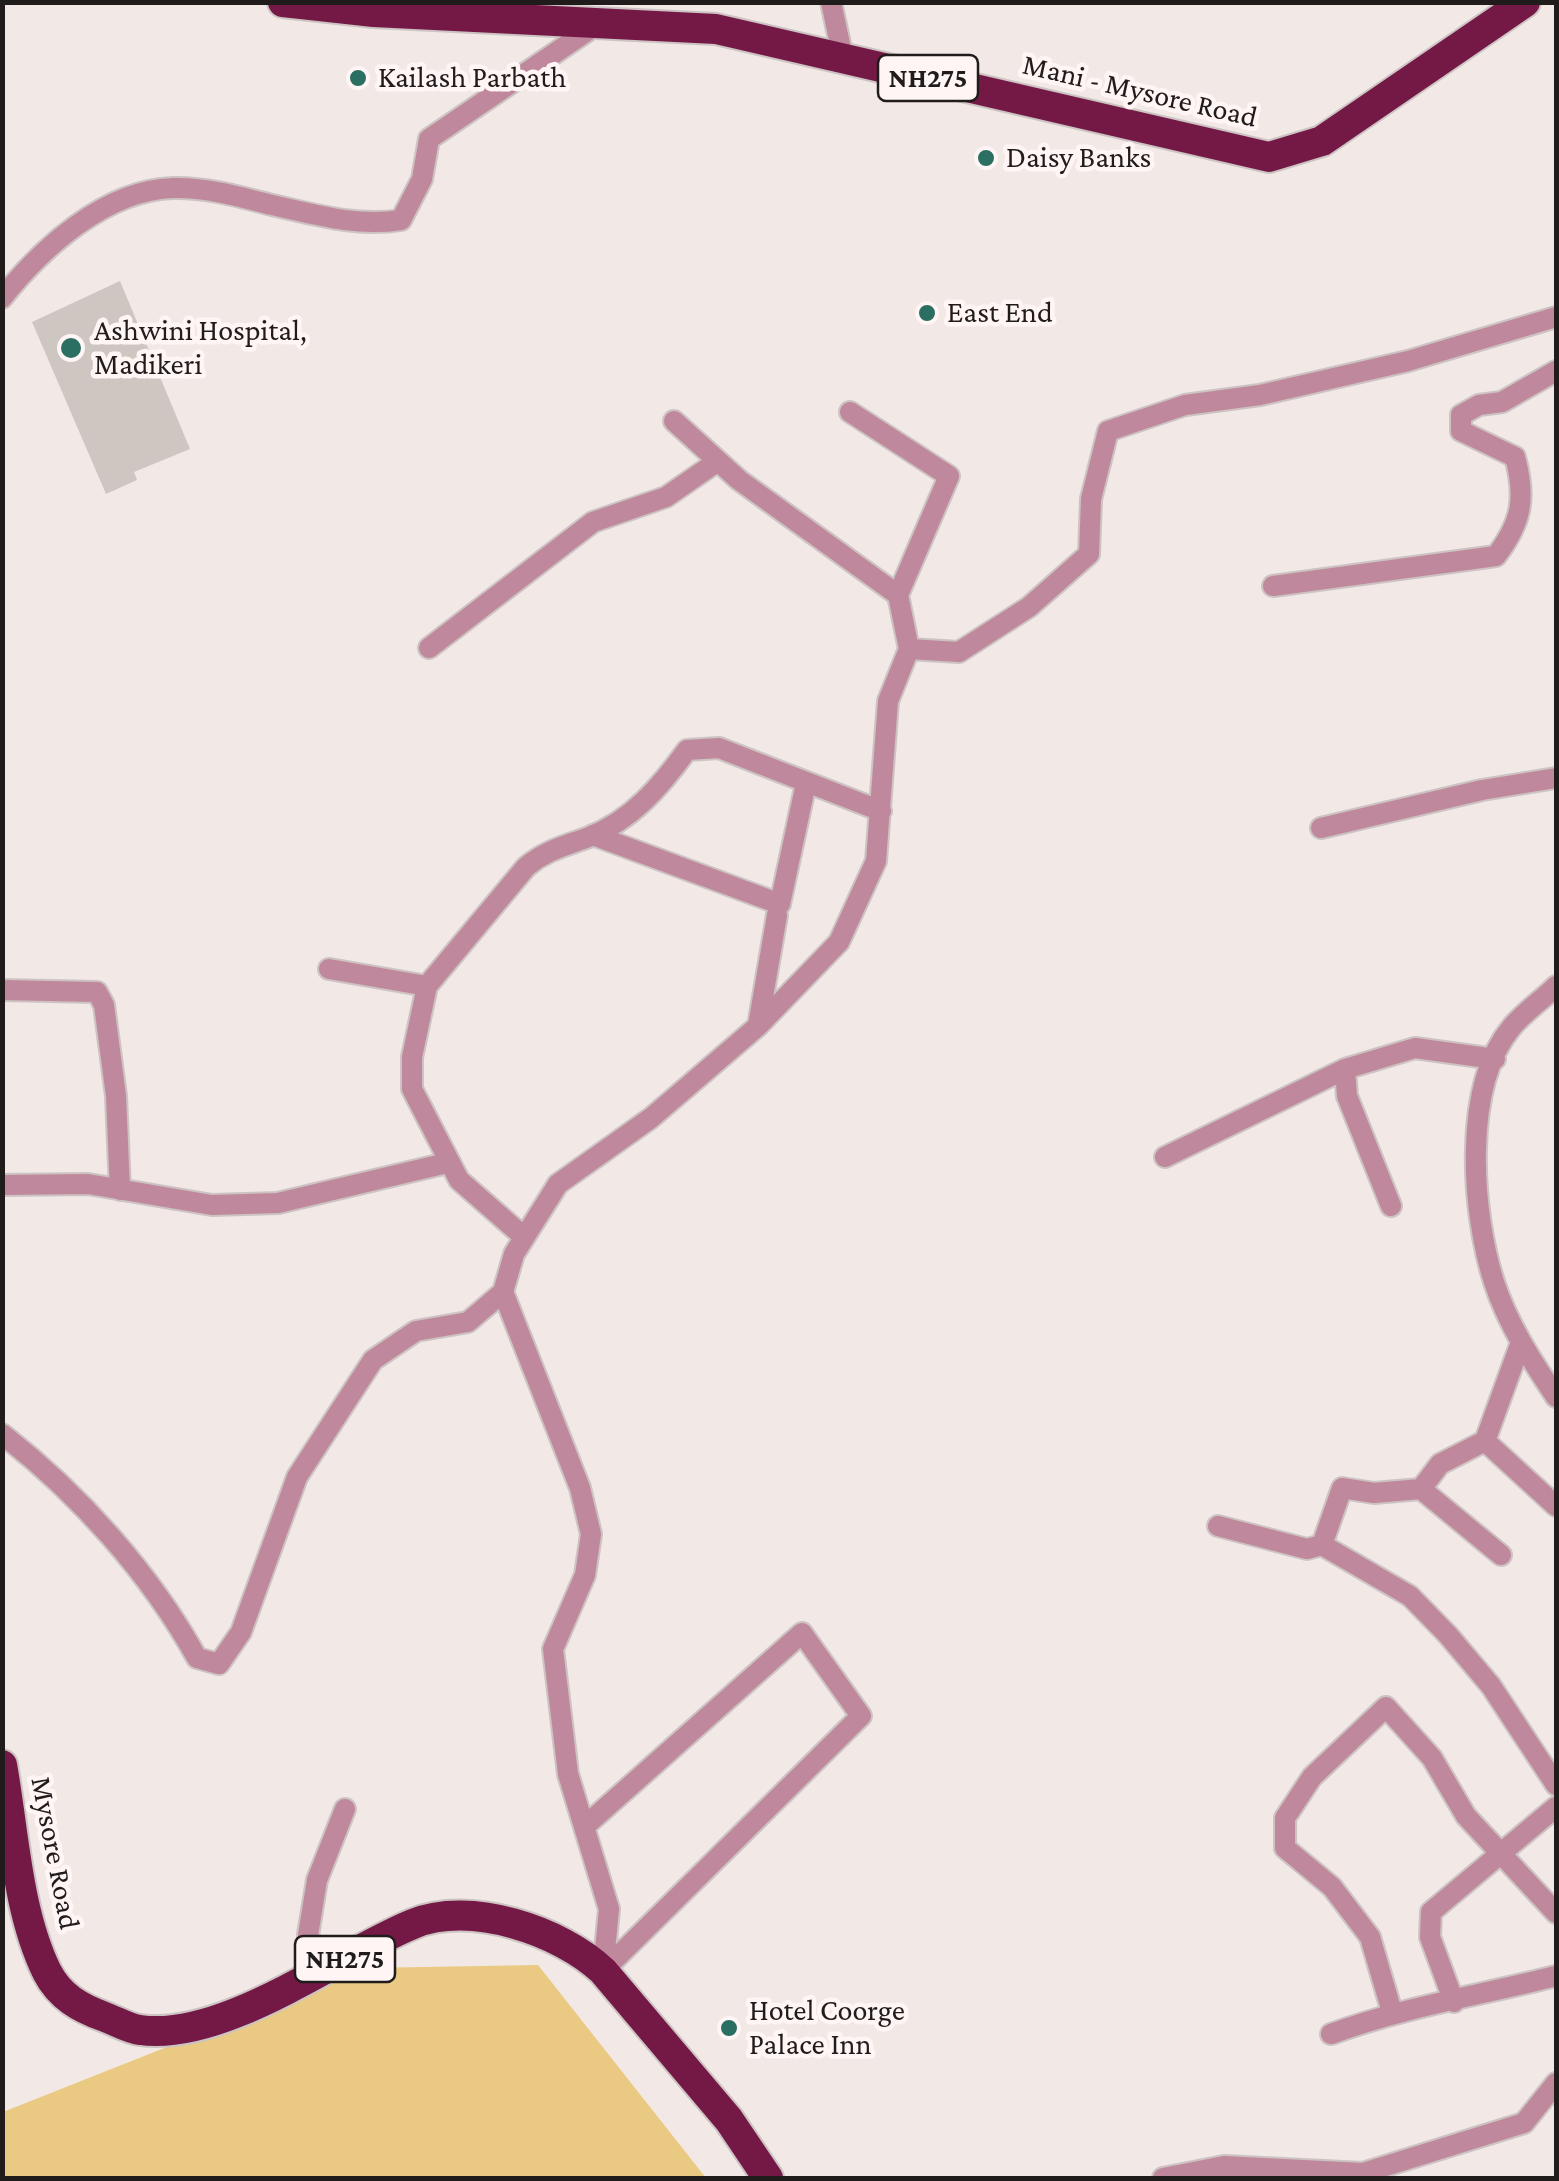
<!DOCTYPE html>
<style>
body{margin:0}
#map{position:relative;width:1559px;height:2181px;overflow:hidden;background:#f2e8e6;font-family:"Crimson Pro",serif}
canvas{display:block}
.frame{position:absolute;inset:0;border:5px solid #201c1c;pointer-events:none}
</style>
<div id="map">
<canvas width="1559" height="2181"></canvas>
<div class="frame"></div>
</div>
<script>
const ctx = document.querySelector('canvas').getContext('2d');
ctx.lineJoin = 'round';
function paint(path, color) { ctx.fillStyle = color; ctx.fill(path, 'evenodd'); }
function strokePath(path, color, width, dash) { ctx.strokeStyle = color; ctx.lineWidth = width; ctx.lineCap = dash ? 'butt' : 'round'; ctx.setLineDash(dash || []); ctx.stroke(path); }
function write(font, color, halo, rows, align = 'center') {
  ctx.font = font + ' "Crimson Pro",serif'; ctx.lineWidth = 9; ctx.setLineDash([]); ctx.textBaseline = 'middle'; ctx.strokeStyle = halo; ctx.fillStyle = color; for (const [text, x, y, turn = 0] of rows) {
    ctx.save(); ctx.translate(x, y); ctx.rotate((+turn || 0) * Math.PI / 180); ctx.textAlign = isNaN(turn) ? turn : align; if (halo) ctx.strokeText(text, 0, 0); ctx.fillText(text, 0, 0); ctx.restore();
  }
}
paint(new Path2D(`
 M538 1965 706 2178H3V2112L366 1968Z`), '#eaca82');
paint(new Path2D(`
 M120 281 190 449 134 472 137 480 106 494 32 322Z`), '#cdc6c1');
const minor = new Path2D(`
 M831 2 843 58
 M2 298C42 248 105 190 173 188 206 187 241 197 272 205 317 215 356 227 401 220L422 179 429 139 599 23
 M850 412 949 476 898 595
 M1273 586 1496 556C1522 522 1526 498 1515 457L1461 431V415L1479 405 1502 402 1556 371
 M429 648 593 522 666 497 718 461
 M909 649 959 652 1029 607 1089 554 1091 499 1108 431 1185 405 1260 395 1408 361 1556 317
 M1321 828 1482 790 1556 778
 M593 835 780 904 806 783
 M329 969 427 986
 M1556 986C1542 1000 1523 1013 1511 1028 1462 1087 1472 1213 1494 1282 1508 1325 1532 1361 1556 1397
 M2 990 97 992 104 1005 116 1096 120 1190
 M758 1026 777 915
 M1345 1069 1347 1096 1391 1206
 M1165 1157 1345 1069 1415 1048 1495 1059
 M2 1185 88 1184 212 1205 278 1203 447 1163
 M524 1237 459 1180 412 1089V1057L427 986 526 867C546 850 565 846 589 837 632 820 661 786 687 750L719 748 881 811
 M503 1292 580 1488 591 1534 585 1575 553 1649 568 1774 609 1909 603 1971
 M1520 1345 1485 1441 1556 1506
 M2 1434C79 1494 150 1573 197 1658L219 1664 241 1632 297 1477 373 1360 416 1331 468 1322 503 1292 514 1254 558 1184 651 1118 758 1026 839 942 876 861 888 701 909 649 898 595 739 480 674 421
 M1421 1489 1440 1464 1485 1441
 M1218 1526 1307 1549 1322 1545 1410 1596 1448 1635 1491 1686 1556 1785
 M1322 1545 1342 1488 1374 1493 1421 1489 1501 1555
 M585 1826 802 1633 861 1716 603 1971
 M324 1970 308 1935 317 1880 345 1809
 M1454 2002 1430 1937 1431 1912 1556 1807
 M1392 2012 1370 1937 1332 1887 1285 1848V1818L1312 1777 1386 1707 1432 1758 1466 1816 1556 1913
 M1331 2034C1404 2007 1481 1995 1556 1976
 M1163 2178 1224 2166 1363 2173 1524 2123 1556 2083`);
const highway = new Path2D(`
 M283 2 374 12 716 29 1269 157 1322 141 1525 2
 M2 1765C14 1831 17 1911 47 1972 60 1997 80 2008 105 2017 116 2021 129 2029 140 2030 224 2042 337 1955 413 1924 470 1900 561 1931 603 1971L729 2120 768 2178`);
strokePath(minor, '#ccc3c2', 24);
strokePath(highway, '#ccc3c2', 34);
strokePath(minor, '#c0889d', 20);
strokePath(highway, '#741946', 30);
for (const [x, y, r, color] of [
 [358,78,10,"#2b6f62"],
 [986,158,10,"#2b6f62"],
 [927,313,10,"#2b6f62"],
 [71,348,12,"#2b6f62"],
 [729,2028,10,"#2b6f62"]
]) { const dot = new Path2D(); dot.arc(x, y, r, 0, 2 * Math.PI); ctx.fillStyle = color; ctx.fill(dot); strokePath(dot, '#fff5f4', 4); }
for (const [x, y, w] of [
 [928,78,100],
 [345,1959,100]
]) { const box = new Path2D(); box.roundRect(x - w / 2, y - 23, w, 46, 8); ctx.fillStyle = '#fff5f4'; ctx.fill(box); strokePath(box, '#201c1c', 2.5); }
write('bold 28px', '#201c1c', null, [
 ["NH275",928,78],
 ["NH275",345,1959]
]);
write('30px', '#201c1c', '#fff5f4', [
 ["Kailash Parbath",378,78],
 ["Daisy Banks",1006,158],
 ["East End",947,313],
 ["Ashwini Hospital,",94,331],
 ["Madikeri",94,365],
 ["Hotel Coorge",749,2011],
 ["Palace Inn",749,2045]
], 'left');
write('30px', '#201c1c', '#fff5f4', [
 ["Mani - Mysore Road",1140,91,13],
 ["Mysore Road",55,1853,79]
]);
</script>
